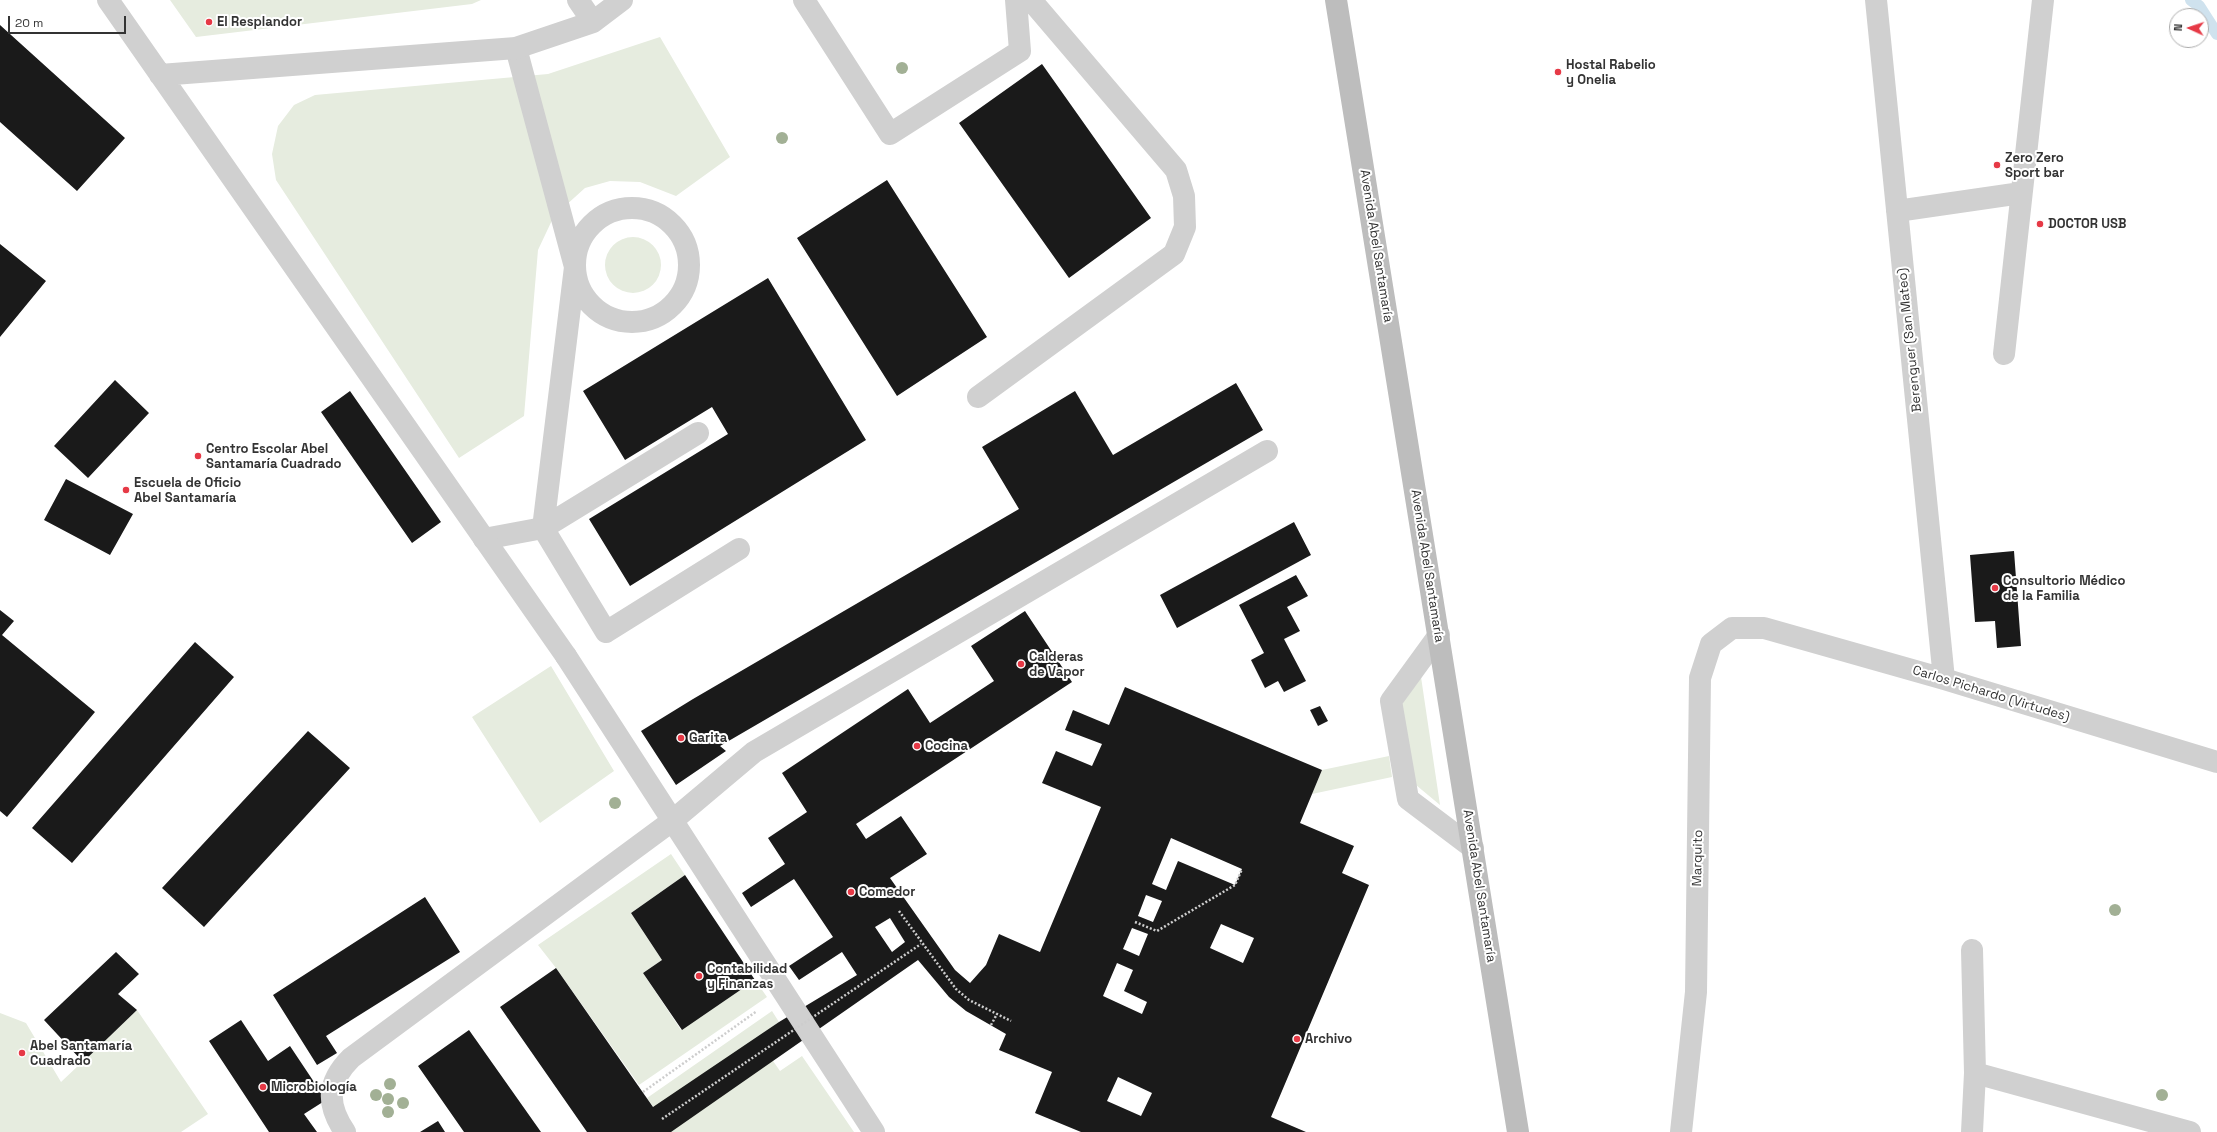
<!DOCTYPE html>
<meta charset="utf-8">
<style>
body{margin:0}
#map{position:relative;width:2217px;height:1132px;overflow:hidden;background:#fff;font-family:"Space Grotesk",sans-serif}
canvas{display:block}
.north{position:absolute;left:2169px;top:8px;width:40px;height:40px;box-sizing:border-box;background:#fff;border:1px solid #adadad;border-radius:50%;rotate:273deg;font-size:11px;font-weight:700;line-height:16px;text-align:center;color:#333}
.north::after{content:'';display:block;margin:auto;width:14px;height:18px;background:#e63946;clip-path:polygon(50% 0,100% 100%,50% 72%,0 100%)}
.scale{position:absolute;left:8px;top:16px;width:118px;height:18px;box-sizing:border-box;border:2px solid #333;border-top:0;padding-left:5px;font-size:12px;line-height:14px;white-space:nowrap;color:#333;-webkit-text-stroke:3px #fff;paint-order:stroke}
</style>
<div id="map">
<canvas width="2217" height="1132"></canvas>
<div class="north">N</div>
<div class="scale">20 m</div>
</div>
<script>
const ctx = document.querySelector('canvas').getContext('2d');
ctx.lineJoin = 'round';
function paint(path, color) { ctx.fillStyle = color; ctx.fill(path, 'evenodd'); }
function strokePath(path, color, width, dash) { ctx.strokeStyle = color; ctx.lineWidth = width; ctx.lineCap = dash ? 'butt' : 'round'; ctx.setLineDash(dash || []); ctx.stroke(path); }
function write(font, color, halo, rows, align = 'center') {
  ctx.font = font + ' "Space Grotesk",sans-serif'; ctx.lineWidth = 4; ctx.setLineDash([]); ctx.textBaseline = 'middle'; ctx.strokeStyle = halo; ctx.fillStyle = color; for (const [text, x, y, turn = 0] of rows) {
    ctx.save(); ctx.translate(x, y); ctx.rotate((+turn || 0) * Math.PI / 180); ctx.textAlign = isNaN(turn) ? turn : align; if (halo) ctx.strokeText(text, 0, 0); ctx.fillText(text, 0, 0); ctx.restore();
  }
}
paint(new Path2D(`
 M170 0H481L472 4 196 37Z
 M660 37 730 157 676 196 640 182 610 181 585 188 554 216 538 250 524 416 459 458 276 180 272 154 278 126 294 105 315 95 548 74Z
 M605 265a28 28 0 1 1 56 0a28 28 0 1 1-56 0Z
 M551 666 614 771 540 823 472 717Z
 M1421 677 1440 805 1416 785 1402 704Z
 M1389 756 1392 777 1312 794 1322 770Z
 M671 854 685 875 631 913 662 960 643 973 681 1030 755 980 767 997 639 1085 556 968 538 945Z
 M137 1010 208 1114 181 1132H0V1013L26 1023 61 1082Z
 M772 1011 779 1022 757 1038 780 1071 802 1056 854 1132H671L647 1098Z`), '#e6ecdf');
strokePath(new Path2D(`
 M2191 0 2199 6 2217 34`), '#cfe2ee', 12);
paint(new Path2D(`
 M0 25 125 138 77 191 0 122Z
 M1042 64 1151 218 1069 278 959 123Z
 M887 180 987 337 897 396 797 238Z
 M0 244 46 281 0 337Z
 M768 278 866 440 630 586 589 519 728 434 712 407 625 460 583 391Z
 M115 380 149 413 88 478 54 446Z
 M1236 383 1263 430 720 746 726 751 676 785 641 731 693 699 1019 509 982 447 1075 391 1113 455Z
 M350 391 441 522 412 543 321 412Z
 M66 479 133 514 110 555 44 520Z
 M1294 522 1311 555 1177 628 1160 595Z
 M2014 551 2021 646 1997 648 1995 621 1975 622 1970 555Z
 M1296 575 1308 596 1287 607 1300 631 1284 639 1306 681 1284 692 1278 681 1265 688 1251 660 1264 653 1239 605Z
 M0 610 14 621 2 635 95 712 7 817 0 811Z
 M1025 611 1072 682 856 824 866 839 901 816 927 854 890 878 955 970 970 983 986 965 999 934 1040 952 1101 807 1042 783 1056 751 1092 766 1102 744 1065 730 1073 710 1109 725 1125 687 1322 770 1300 823 1354 846 1342 873 1369 885 1271 1117 1306 1132H1081L1035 1113 1052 1072 999 1050 1006 1034 966 1011 949 997 918 960 671 1132H587L500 1007 556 968 653 1107 779 1022 857 975 842 952 799 980 789 966 833 937 794 879 751 907 742 893 785 864 768 838 807 812 782 773 908 689 930 723 994 681 971 646ZM1171 838 1242 869 1235 885 1178 861 1166 890 1152 884ZM1146 895 1162 901 1153 922 1138 916ZM890 918 905 942 892 952 875 927ZM1221 924 1254 938 1243 963 1210 948ZM1132 928 1148 934 1139 956 1123 949ZM1117 963 1133 970 1124 991 1147 1002 1142 1014 1103 996ZM1118 1077 1152 1093 1141 1116 1107 1101Z
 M195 642 234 677 72 863 32 828Z
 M1320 706 1328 721 1318 726 1310 710Z
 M308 731 350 768 204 927 162 888Z
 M685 875 755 980 682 1030 643 973 662 960 631 913Z
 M425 897 460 952 326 1036 337 1053 317 1065 273 995Z
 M116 952 139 974 118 994 137 1010 83 1062 44 1020Z
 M241 1020 268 1061 290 1046 326 1100 304 1114 317 1132H269L209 1041Z
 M469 1030 541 1132H464L418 1066Z
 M438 1121 445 1132H420Z`), '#1a1a1a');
strokePath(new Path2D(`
 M899 911 956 989 969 1000 1011 1021
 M1135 922 1157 931 1235 885 1242 869
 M991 1025 997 1014
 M643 1092 757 1011`), '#cdcdcd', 2.5, [2, 2]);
strokePath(new Path2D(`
 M804 0 890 134 1020 51 1016 0
 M575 265a57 57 0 1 1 114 0a57 57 0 1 1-114 0Z
 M978 397 1174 254 1185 227 1184 196 1176 170 1031 0
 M698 433 543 528 606 632 739 549
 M484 539 543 528 575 267 516 48
 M1439 635 1391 701 1408 799 1473 848
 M566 656 874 1132
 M1975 1073 2190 1132
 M345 1132C326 1104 327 1082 351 1058L672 821 754 752 1267 451
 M1972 1132 1975 1073 1972 950`), '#d0d0d0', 22);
strokePath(new Path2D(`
 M108 0 566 656
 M578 0 593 22
 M1876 0 1944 679
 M160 75 516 48 593 22 622 0
 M1897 211 2021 193
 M2004 354 2043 0
 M1681 1132 1696 992 1700 678 1711 644 1732 628H1764L1944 679 2217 762`), '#d0d0d0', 22);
strokePath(new Path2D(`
 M1336 0 1518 1132`), '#bdbdbd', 22);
strokePath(new Path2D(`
 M662 1119 921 944`), '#cdcdcd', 2.5, [2, 2]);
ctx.fillStyle = '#a2b095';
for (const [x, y] of [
 [902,68],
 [782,138],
 [615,803],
 [2115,910],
 [390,1084],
 [376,1095],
 [2162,1095],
 [388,1099],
 [403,1103],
 [388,1112]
]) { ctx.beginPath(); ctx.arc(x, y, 6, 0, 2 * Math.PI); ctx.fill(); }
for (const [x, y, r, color] of [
 [209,22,4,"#e63946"],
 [1558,72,4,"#e63946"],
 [1997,165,4,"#e63946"],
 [2040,224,4,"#e63946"],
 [198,456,4,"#e63946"],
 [126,490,4,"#e63946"],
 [1995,588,4,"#e63946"],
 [1021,664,4,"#e63946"],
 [681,738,4,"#e63946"],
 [917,746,4,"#e63946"],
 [851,892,4,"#e63946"],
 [699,976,4,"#e63946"],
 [1297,1039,4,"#e63946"],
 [22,1053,4,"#e63946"],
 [263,1087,4,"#e63946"]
]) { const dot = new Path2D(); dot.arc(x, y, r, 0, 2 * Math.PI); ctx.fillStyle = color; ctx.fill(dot); strokePath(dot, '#fff', 1.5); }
write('bold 13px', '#333', '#fff', [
 ["El Resplandor",217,22],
 ["Hostal Rabelio",1566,65],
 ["y Onelia",1566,80],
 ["Zero Zero",2005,158],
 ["Sport bar",2005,173],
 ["DOCTOR USB",2048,224],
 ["Centro Escolar Abel",206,449],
 ["Santamaría Cuadrado",206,464],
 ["Escuela de Oficio",134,483],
 ["Abel Santamaría",134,498],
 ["Consultorio Médico",2003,581],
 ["de la Familia",2003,596],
 ["Calderas",1029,657],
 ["de Vapor",1029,672],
 ["Garita",689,738],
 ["Cocina",925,746],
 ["Comedor",859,892],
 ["Contabilidad",707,969],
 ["y Finanzas",707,984],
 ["Archivo",1305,1039],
 ["Abel Santamaría",30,1046],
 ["Cuadrado",30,1061],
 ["Microbiología",271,1087]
], 'left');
write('13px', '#333', '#fff', [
 ["Avenida Abel Santamaría",1376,246,81],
 ["Berenguer (San Mateo)",1910,340,-96],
 ["Avenida Abel Santamaría",1427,566,81],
 ["Carlos Pichardo (Virtudes)",1991,694,17],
 ["Marquito",1698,858,-89],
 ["Avenida Abel Santamaría",1479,886,81]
]);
</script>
